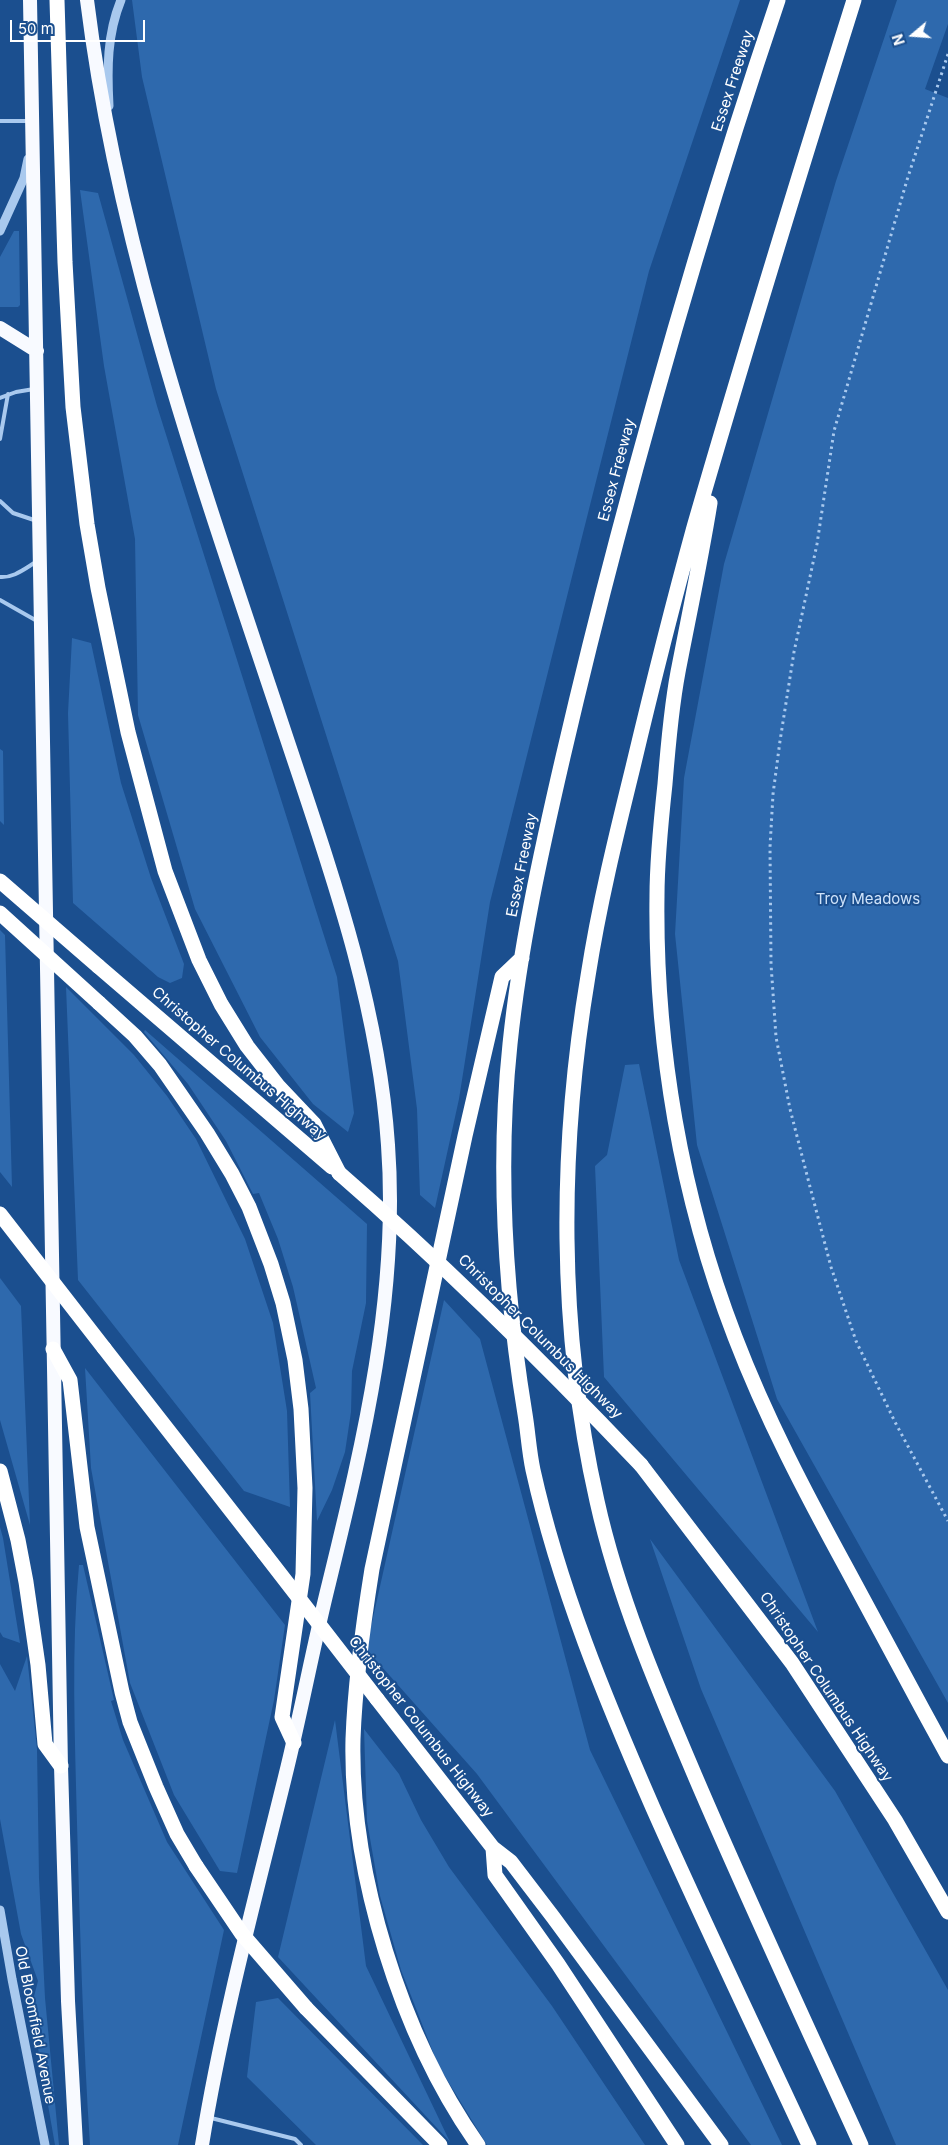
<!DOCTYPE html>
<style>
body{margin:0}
#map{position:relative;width:948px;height:2145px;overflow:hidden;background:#1b4f8f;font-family:Inter,sans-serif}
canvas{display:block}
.north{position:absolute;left:888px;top:10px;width:50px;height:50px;-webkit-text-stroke:4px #1b4f8f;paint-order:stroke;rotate:252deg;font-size:14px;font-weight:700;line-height:20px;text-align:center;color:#fff}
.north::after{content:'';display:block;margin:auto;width:18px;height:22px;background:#fff;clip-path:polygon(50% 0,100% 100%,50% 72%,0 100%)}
.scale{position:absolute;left:10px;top:20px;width:135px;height:22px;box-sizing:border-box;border:2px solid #fff;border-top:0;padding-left:6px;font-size:15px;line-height:18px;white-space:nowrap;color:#fff;-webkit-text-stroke:4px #1b4f8f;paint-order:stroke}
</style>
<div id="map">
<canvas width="948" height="2145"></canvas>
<div class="north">N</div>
<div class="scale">50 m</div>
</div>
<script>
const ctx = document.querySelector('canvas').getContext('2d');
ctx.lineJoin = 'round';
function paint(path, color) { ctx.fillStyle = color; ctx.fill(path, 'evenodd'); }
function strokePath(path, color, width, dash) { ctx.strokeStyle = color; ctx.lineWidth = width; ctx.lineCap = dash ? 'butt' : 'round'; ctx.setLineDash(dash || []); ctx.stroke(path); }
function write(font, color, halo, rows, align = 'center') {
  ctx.font = font + ' Inter,sans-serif'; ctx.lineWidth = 4; ctx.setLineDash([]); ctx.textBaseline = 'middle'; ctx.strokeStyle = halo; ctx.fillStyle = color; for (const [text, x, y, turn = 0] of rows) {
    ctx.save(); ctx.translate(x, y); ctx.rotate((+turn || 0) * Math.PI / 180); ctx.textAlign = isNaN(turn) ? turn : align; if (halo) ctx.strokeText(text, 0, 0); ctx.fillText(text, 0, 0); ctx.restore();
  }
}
paint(new Path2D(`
 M132 0H740L649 271 490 902 459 1099 435 1208 420 1195 417 1109 398 961 216 389 142 77Z
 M897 0H948V24L925 89 948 98V1703L777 1399 697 1145 675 934 684 778 724 564 836 181Z
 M80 190 98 193 157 406 337 977 354 1113 348 1132 313 1104 260 1037 195 909 138 715 135 539 104 366Z
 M14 231H19L20 305 18 307H0V257Z
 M72 638 91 643 121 783 151 878 184 964 182 978 170 983 158 977 73 903 68 713Z
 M0 749 3 751 4 825 0 821Z
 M0 930 5 935 12 1187 0 1172Z
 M66 987 134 1055 167 1096 196 1139 245 1239 273 1323 287 1411 290 1507 244 1491 78 1280Z
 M145 1030 367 1224 366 1303 352 1371 351 1412 345 1452 332 1490 317 1521 310 1393 316 1388 293 1287 278 1239 259 1193 253 1194 226 1141 188 1084 144 1032Z
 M639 1064 679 1260 818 1632 604 1377 595 1166 607 1155 625 1065Z
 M0 1278 21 1306 30 1525 0 1420Z
 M444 1300 480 1339 590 1750 782 2145H751L477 1774 366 1649Z
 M85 1368 285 1625 274 1700 237 1873 220 1871 174 1795 130 1683 91 1468Z
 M0 1527 3 1538 20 1643 3 1637 0 1632Z
 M650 1539 835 1791 948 1990V2145H896L701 1689Z
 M79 1565H83L114 1700 111 1701 123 1740 167 1842 224 1930 178 2145H90C83 2038 80 1930 77 1823 75 1737 71 1650 79 1565Z
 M27 1656 37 1749 39 1878 45 1998 59 2145H55L31 2008 38 1981 21 1934 0 1819V1664L15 1691Z
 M335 1720 366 1966 450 2142 278 1957Z
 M364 1729 399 1774 421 1820 449 1867 552 2006 645 2145H487L438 2065 401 1970 380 1896 367 1821Z
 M278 1998 423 2145H316L247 2077 256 2002Z`), '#2e69ad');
strokePath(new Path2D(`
 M948 54 907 180 834 431 817 544 794 652 780 741 773 794 770 847 771 964 776 1037 790 1109 809 1183 831 1267 856 1341 895 1422 948 1521`), '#a9c9ee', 3, [2.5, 4]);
strokePath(new Path2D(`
 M0 121H30
 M0 398 16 392 34 389
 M0 439 8 394
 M0 501 13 513 37 521
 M0 577C14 578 24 569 36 562
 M0 600 37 621
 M211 2118 295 2139 301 2145`), '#a9c9ee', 4);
strokePath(new Path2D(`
 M109 106C107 69 107 34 121 0
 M0 231 24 178 28 159
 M0 1910 12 1979 45 2145`), '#a9c9ee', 9);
strokePath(new Path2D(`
 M30 0 61 1766 68 2001 76 2145
 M87 0C117 243 199 475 276 706 323 849 378 994 388 1145 399 1293 364 1440 329 1583 313 1647 301 1713 285 1777 255 1899 222 2021 202 2145
 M0 328 37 351`), '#f8faff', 14);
strokePath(new Path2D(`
 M57 0 65 262 73 407 87 524 98 588 128 732 165 871 199 960 221 1004 247 1046 279 1087 314 1124 339 1173
 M778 0C718 177 665 357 617 539 598 611 580 684 563 757 541 852 520 947 510 1044 497 1168 505 1292 525 1414 528 1432 529 1451 533 1470 559 1587 605 1698 653 1808 703 1921 757 2033 809 2145
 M854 0C799 175 745 351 694 527 672 607 652 687 633 767 616 836 599 905 588 976 559 1149 558 1329 597 1501 618 1596 657 1687 695 1776 748 1900 805 2022 861 2145
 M710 503C701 559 689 615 678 672 671 709 668 746 665 784 661 821 657 858 657 896 655 1045 681 1197 735 1337 766 1418 806 1494 847 1569 881 1632 914 1694 948 1756
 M98 966 332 1167
 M99 1003 135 1036 160 1065 207 1133 232 1174 249 1207 271 1264 283 1303 295 1360 301 1409 305 1488 303 1574 282 1717 294 1743
 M104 1348 264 1553
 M53 1349 70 1380 87 1527 122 1692 130 1722 156 1787 177 1834 196 1866
 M641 1465 792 1663 895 1820 948 1912
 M0 1471 18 1540 26 1582 38 1665 45 1744 61 1766
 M377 1699 493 1848 511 1862 553 1917 721 2145
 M493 1848 495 1875 558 1964 677 2145
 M306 2008 440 2145
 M478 2145C401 2036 350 1872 353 1739 355 1682 363 1625 372 1569L465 1136 502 977 522 958`), '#fff', 15);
strokePath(new Path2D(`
 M0 881 98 966
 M0 913 99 1003
 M339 1173C445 1265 544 1363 641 1465
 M0 1214 104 1348
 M264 1553 377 1699
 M196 1866 242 1934 306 2008`), '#fff', 15);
write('15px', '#fff', '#1b4f8f', [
 ["Essex Freeway",733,81,-72],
 ["Essex Freeway",617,470,-75],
 ["Essex Freeway",522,865,-79],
 ["Christopher Columbus Highway",239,1064,41],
 ["Christopher Columbus Highway",540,1337,45],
 ["Christopher Columbus Highway",826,1687,56],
 ["Christopher Columbus Highway",421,1727,52],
 ["Old Bloomfield Avenue",35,2025,79]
]);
write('15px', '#cfe3fa', '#1b4f8f', [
 ["Troy Meadows",868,899]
]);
</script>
